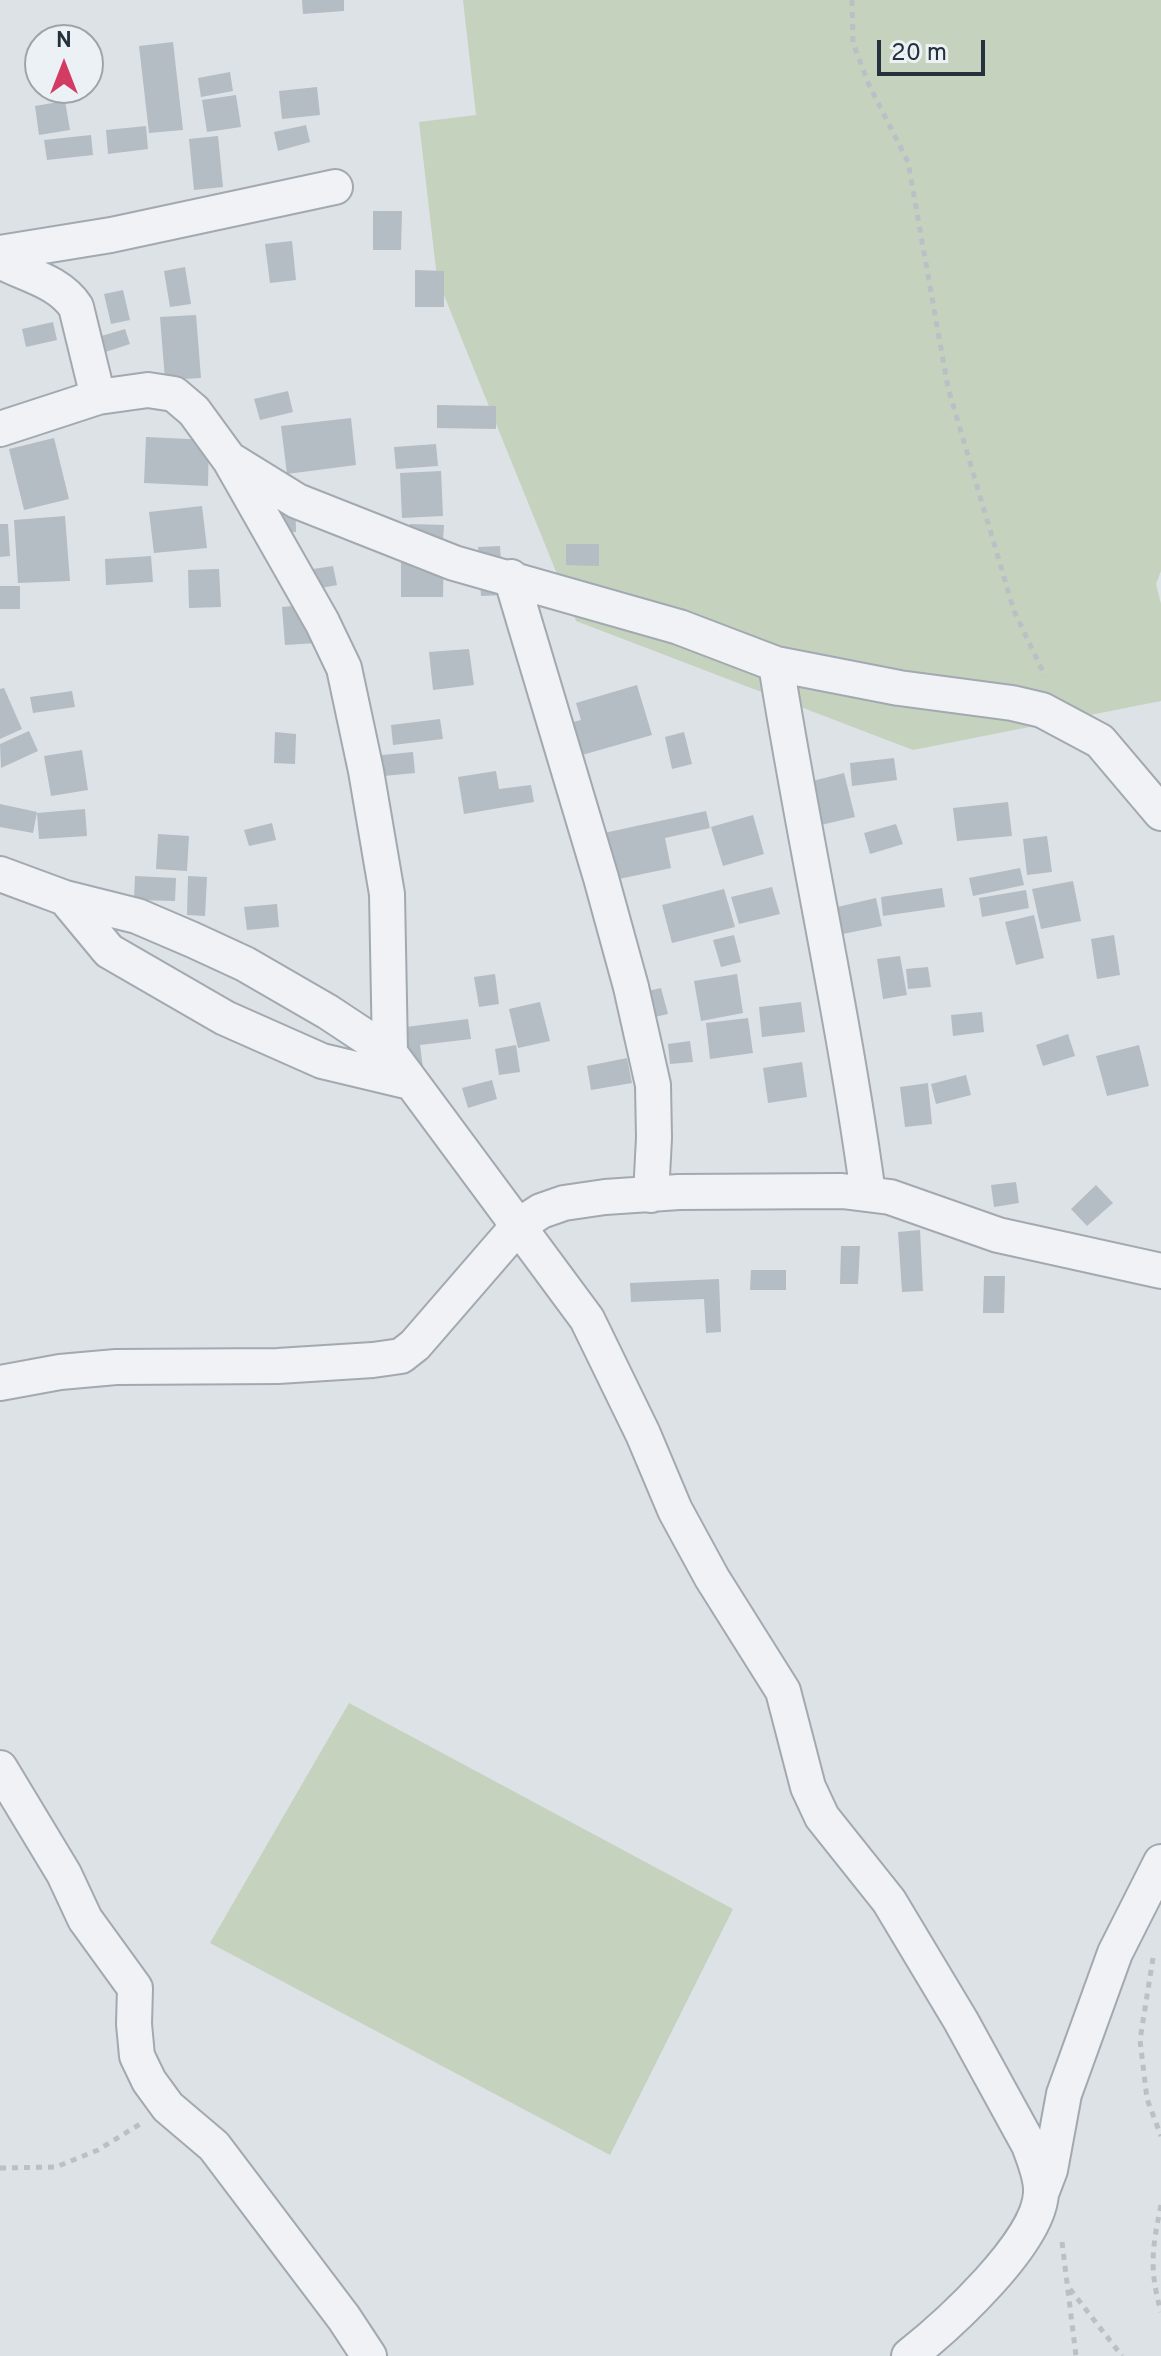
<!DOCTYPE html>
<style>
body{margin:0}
#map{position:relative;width:1161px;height:2356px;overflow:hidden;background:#dde2e7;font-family:Overpass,sans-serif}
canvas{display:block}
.north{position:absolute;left:24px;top:24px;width:80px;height:80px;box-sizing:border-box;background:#ecf1f5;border:2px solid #9da4ac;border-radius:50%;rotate:0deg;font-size:22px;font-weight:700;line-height:32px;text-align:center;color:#26313e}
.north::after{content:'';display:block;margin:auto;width:28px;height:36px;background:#d23c62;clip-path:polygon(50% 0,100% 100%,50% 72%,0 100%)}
.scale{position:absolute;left:877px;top:40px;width:108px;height:36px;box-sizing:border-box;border:4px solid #26313e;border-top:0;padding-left:10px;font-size:24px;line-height:28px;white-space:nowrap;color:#26313e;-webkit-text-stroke:6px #ecf1f5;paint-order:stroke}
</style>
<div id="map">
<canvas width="1161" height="2356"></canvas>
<div class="north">N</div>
<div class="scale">20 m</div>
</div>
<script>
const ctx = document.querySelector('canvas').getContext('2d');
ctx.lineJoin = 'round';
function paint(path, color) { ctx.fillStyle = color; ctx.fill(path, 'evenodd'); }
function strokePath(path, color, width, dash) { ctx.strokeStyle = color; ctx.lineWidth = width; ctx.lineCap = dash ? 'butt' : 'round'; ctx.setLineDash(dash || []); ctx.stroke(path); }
paint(new Path2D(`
 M463 0H1161V571L1156 584 1161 604V701L913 750 576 621 437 278 419 122 476 115Z
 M349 1703 733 1909 610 2155 210 1943Z`), '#c5d2be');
paint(new Path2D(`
 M302 0H344V11L303 14Z
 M173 42 183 130 149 133 139 46Z
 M230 72 233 91 201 97 198 78Z
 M317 87 320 115 282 119 279 91Z
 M236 95 241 127 207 132 202 100Z
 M65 101 70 130 39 135 35 106Z
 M306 125 310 142 278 151 274 132Z
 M146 126 148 149 108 154 106 130Z
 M91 135 93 155 47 160 44 140Z
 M218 136 223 187 194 190 189 139Z
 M373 211H402L401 250H373Z
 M292 241 296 280 270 283 265 244Z
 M185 267 191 304 170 307 164 271Z
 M415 270 444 271V307H415Z
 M123 290 130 320 111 324 104 294Z
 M196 315 201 378 165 380 160 317Z
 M53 322 57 340 26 347 22 329Z
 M125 329 130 344 93 356 88 340Z
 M288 391 293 412 260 420 254 399Z
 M437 405 496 406V429L437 428Z
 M351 418 356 465 287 474 281 426Z
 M146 437 209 440 208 486 144 483Z
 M54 438 69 499 24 510 9 449Z
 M436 444 438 466 396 469 394 447Z
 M441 471 443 516 402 518 400 473Z
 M265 495H295L296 532 267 533Z
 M202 506 207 548 154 553 149 512Z
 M65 516 70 581 18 583 14 520Z
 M0 524H8L10 556 0 557Z
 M410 524 444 525 443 541 409 540Z
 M566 544H599V566L566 565Z
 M401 546 444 547 443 597H401Z
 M500 546 503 595 481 596 478 547Z
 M151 556 153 582 106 585 105 559Z
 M333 566 337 585 316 589 313 569Z
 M219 569 221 607 189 608 188 570Z
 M0 586H20V609H0Z
 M315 604 317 643 285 645 282 607Z
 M469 649 474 685 433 690 429 652Z
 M637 685 652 735 582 755 573 722 581 720 576 703Z
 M4 688 22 729 0 739V689Z
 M72 691 75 707 33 713 30 697Z
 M440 719 443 739 393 745 391 725Z
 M29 731 38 751 1 768 0 744Z
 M275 732 296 734 295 764 274 763Z
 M684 732 692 764 672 769 665 737Z
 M82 750 88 790 51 796 44 756Z
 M413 752 415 773 373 777 372 756Z
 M894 758 897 780 852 786 850 763Z
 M496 771 499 789 531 785 534 802 464 814 458 777Z
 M844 773 855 817 808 828 797 785Z
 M1008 802 1012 836 957 841 953 808Z
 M0 804 37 812 33 833 0 827Z
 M85 809 87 836 39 839 37 813Z
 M706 811 710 828 665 838 671 868 600 883 590 836Z
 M753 815 764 854 723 866 711 827Z
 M272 823 276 840 249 846 244 830Z
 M896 824 903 844 870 854 864 833Z
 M158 834 189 836 187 871 156 869Z
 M1047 836 1052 872 1027 875 1023 839Z
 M1020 868 1024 885 973 896 969 878Z
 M135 876 176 878 175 901 134 900Z
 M188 876 207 877 205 916 187 915Z
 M1073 881 1081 921 1041 929 1032 889Z
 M772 887 780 914 739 924 731 897Z
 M942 888 945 907 883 916 881 897Z
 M724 889 735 927 672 943 662 905Z
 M1026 890 1029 908 982 917 979 898Z
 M876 898 882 926 838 935 833 908Z
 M277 904 279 927 247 930 244 907Z
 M1034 915 1044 958 1016 965 1005 922Z
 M734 935 741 962 721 967 713 940Z
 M1114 935 1120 975 1097 979 1091 939Z
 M900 956 907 995 883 999 877 959Z
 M928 967 931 987 908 989 906 969Z
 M495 974 499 1004 479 1007 474 977Z
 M737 974 743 1013 701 1021 694 981Z
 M661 988 668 1014 646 1019 639 993Z
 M540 1002 550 1041 518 1048 509 1009Z
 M801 1002 805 1032 762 1037 759 1007Z
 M982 1012 984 1032 953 1036 951 1015Z
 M748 1018 753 1053 710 1059 706 1023Z
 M468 1019 471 1039 420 1045 423 1068 403 1070 398 1028Z
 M1068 1034 1075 1056 1043 1066 1036 1045Z
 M690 1041 693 1062 670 1064 668 1044Z
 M516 1045 520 1072 499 1075 495 1049Z
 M1139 1045 1149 1086 1107 1096 1096 1056Z
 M627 1058 632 1083 591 1090 587 1066Z
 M802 1062 807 1097 768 1103 763 1068Z
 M966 1075 971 1095 936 1104 931 1084Z
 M492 1080 497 1099 468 1108 462 1088Z
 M928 1083 932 1124 905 1127 900 1087Z
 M1016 1182 1019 1203 994 1207 991 1185Z
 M1096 1185 1113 1203 1087 1226 1071 1209Z
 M920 1230 923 1291 902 1292 898 1232Z
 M841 1246H860L858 1284H840Z
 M751 1270H786V1290H750Z
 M984 1276H1005L1004 1313H983Z
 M719 1279 721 1332 706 1333 704 1299 631 1302 630 1283Z`), '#b4bcc4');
const minor = new Path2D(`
 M0 253 111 235 335 187
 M0 261C26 275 59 281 76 307L98 397
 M0 429 98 397 148 390 174 394 194 411 229 459 297 501 454 563 679 627 776 664 899 688 1012 703 1042 710 1100 741 1161 813
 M231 462 322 622 344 668 366 771 387 894 390 1053
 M511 577 601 878 631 987 653 1085 654 1138 651 1195
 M776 664C804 841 844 1016 868 1194
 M0 874 65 898 137 916 193 940 245 964 328 1012 390 1053 587 1319 643 1434 675 1510 712 1578 783 1691 808 1787 822 1817 889 1901 961 2021 1029 2145C1034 2159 1042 2177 1041 2193 1039 2243 947 2326 909 2356
 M65 898 109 951 225 1018 322 1061 410 1082
 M0 1383 60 1372 116 1367 278 1366 373 1360 401 1356 415 1345 518 1226 541 1211 564 1203 605 1197 679 1192 842 1191 890 1197 998 1235 1161 1271
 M0 1768 64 1874 85 1919 135 1988 134 2024 137 2056 149 2081 168 2107 214 2146 344 2318 369 2356
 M1042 2191 1050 2170 1064 2094 1115 1953 1161 1862`);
strokePath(minor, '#a2a9b1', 38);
strokePath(new Path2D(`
 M852 0 853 43 869 85 908 162 948 388 1014 611 1045 676
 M1153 1958 1140 2040 1147 2099 1161 2136
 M0 2168 56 2167 98 2150 140 2124
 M1161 2205C1152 2249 1149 2269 1161 2312
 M1062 2242 1076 2356
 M1070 2289 1122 2356`), '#bbc0c6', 5, [6, 6]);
strokePath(minor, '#f0f2f6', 34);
</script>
